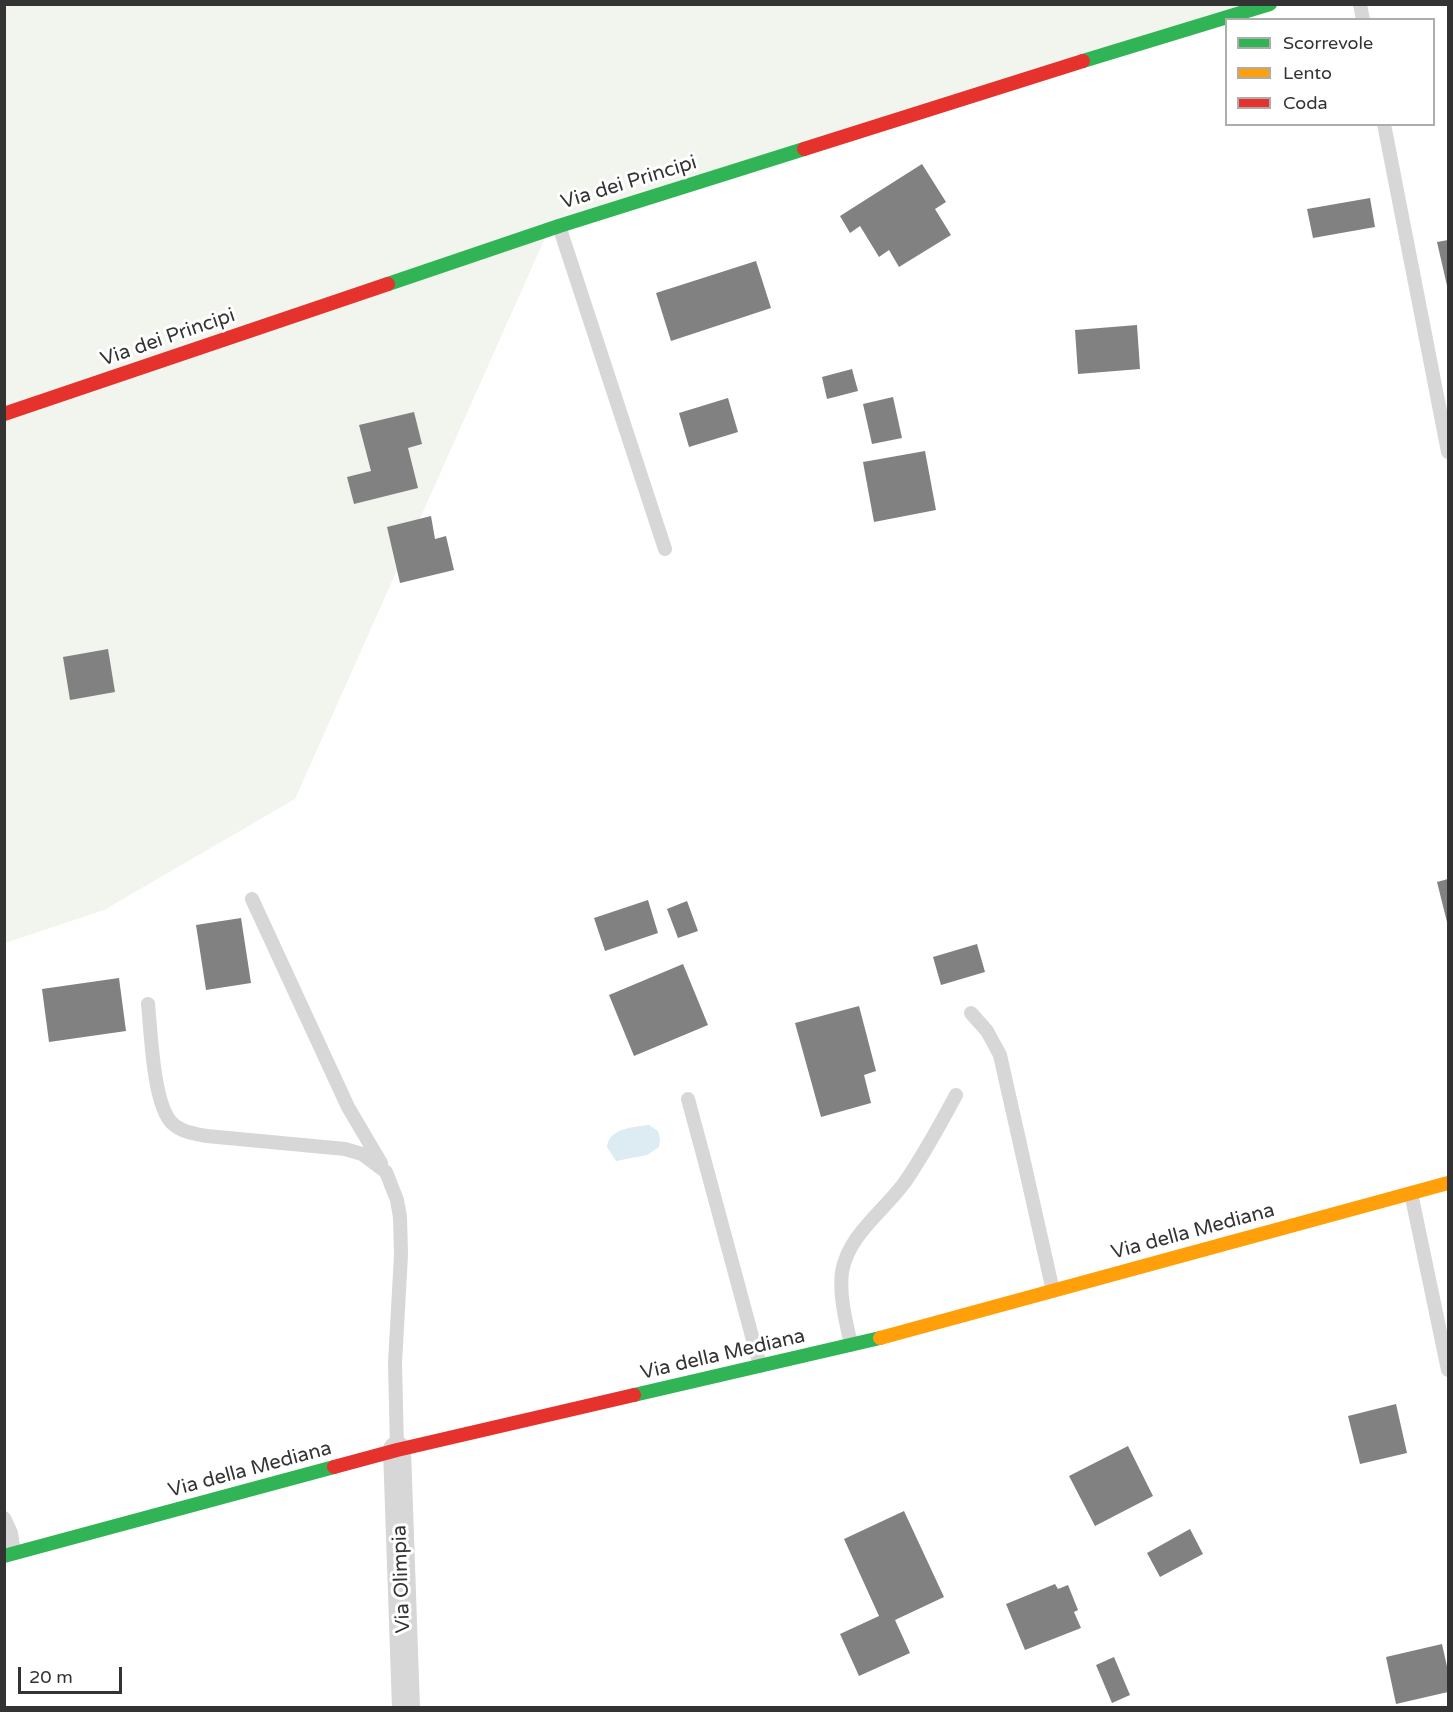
<!DOCTYPE html>
<style>
body{margin:0}
#map{position:relative;width:1453px;height:1712px;overflow:hidden;background:#fff;font-family:"Varela Round",sans-serif}
canvas{display:block}
.frame{position:absolute;inset:0;border:6px solid #333;pointer-events:none}
.legend{position:absolute;left:1225px;top:18px;width:210px;height:108px;box-sizing:border-box;background:#fff;border:2px solid #adadad;margin:0;padding:8px 10px;list-style:none;font-size:18px;color:#333}
.legend li{display:flex;align-items:center;gap:12px;height:30px}
.legend b{width:30px;border:2px solid #adadad}
.scale{position:absolute;left:18px;top:1667px;width:104px;height:27px;box-sizing:border-box;border:3px solid #333;border-top:0;padding-left:8px;font-size:18px;line-height:21px;white-space:nowrap;color:#333;-webkit-text-stroke:4px #fff;paint-order:stroke}
</style>
<div id="map">
<canvas width="1453" height="1712"></canvas>
<div class="frame"></div>
<ul class="legend">
<li><b style="height:8px;background:#30b455"></b>Scorrevole</li>
<li><b style="height:8px;background:#ff9f0a"></b>Lento</li>
<li><b style="height:8px;background:#e5322d"></b>Coda</li>
</ul>
<div class="scale">20 m</div>
</div>
<script>
const ctx = document.querySelector('canvas').getContext('2d');
ctx.lineJoin = 'round';
function paint(path, color) { ctx.fillStyle = color; ctx.fill(path, 'evenodd'); }
function strokePath(path, color, width, dash) { ctx.strokeStyle = color; ctx.lineWidth = width; ctx.lineCap = dash ? 'butt' : 'round'; ctx.setLineDash(dash || []); ctx.stroke(path); }
function write(font, color, halo, rows, align = 'center') {
  ctx.font = font + ' "Varela Round",sans-serif'; ctx.lineWidth = 6; ctx.setLineDash([]); ctx.textBaseline = 'middle'; ctx.strokeStyle = halo; ctx.fillStyle = color; for (const [text, x, y, turn = 0] of rows) {
    ctx.save(); ctx.translate(x, y); ctx.rotate((+turn || 0) * Math.PI / 180); ctx.textAlign = isNaN(turn) ? turn : align; if (halo) ctx.strokeText(text, 0, 0); ctx.fillText(text, 0, 0); ctx.restore();
  }
}
paint(new Path2D(`
 M4 5H1270L549 229 295 799 104 910 5 943Z`), '#f1f5ed');
paint(new Path2D(`
 M649 1125 658 1131 660 1139 659 1147 647 1155 616 1161 607 1147C609 1128 633 1127 649 1125Z`), '#ddebf3');
paint(new Path2D(`
 M922 164 946 202 935 209 951 235 899 267 889 250 879 257 860 226 850 233 840 216Z
 M1370 198 1375 227 1313 238 1307 209Z
 M1448 240V290L1437 242Z
 M756 261 771 308 671 341 656 293Z
 M1137 325 1140 369 1078 374 1075 330Z
 M852 369 858 391 827 399 822 377Z
 M893 397 902 438 872 444 863 404Z
 M728 398 738 432 689 447 679 413Z
 M414 412 422 444 408 448 418 488 354 504 347 477 371 471 359 425Z
 M925 451 936 510 874 522 863 462Z
 M431 516 435 539 446 536 454 570 400 583 387 527Z
 M108 649 115 692 70 700 63 657Z
 M1448 879V926L1437 882Z
 M648 900 658 933 605 951 594 918Z
 M687 901 698 931 678 938 667 909Z
 M241 918 251 983 206 990 196 925Z
 M977 944 985 972 941 985 933 957Z
 M683 964 708 1025 634 1056 609 995Z
 M119 978 126 1031 49 1042 42 989Z
 M859 1006 876 1071 864 1075 871 1103 821 1117 795 1023Z
 M1396 1404 1407 1453 1360 1464 1348 1416Z
 M1128 1446 1153 1496 1095 1526 1069 1476Z
 M904 1511 944 1597 895 1620 910 1653 859 1676 840 1634 879 1616 844 1539Z
 M1190 1529 1203 1554 1160 1577 1147 1553Z
 M1055 1584 1058 1589 1068 1585 1078 1610 1074 1612 1081 1628 1025 1650 1006 1604Z
 M1442 1644 1448 1671V1692L1396 1704 1386 1657Z
 M1114 1657 1130 1695 1112 1703 1096 1665Z`), '#818181');
strokePath(new Path2D(`
 M1360 4 1363 20
 M1384 124 1448 452
 M559 226 665 549
 M252 899 348 1107 381 1163
 M148 1004C151 1032 153 1104 172 1123 181 1132 195 1134 207 1136L345 1149 362 1154 386 1172 397 1200 400 1217 401 1255 395 1363 397 1449
 M971 1013 987 1031 1000 1055 1053 1291
 M688 1099 760 1366
 M1411 1193 1448 1370
 M851 1345C846 1321 839 1296 842 1272 848 1235 884 1211 905 1182 924 1154 940 1125 956 1095
 M4 1518 11 1533 14 1553`), '#d7d7d7', 14);
strokePath(new Path2D(`
 M397 1450 406 1708`), '#d7d7d7', 28);
strokePath(new Path2D(`
 M1083 61 1270 4
 M388 284 559 226 804 149
 M634 1395 880 1338
 M4 1556 334 1467`), '#30b455', 14);
strokePath(new Path2D(`
 M880 1338 1448 1183`), '#ff9f0a', 14);
strokePath(new Path2D(`
 M804 149 1083 61
 M4 414 388 284
 M334 1467 397 1450 634 1395`), '#e5322d', 14);
write('20px', '#333', '#fff', [
 ["Via dei Principi",629,183,-17],
 ["Via dei Principi",168,338,-19],
 ["Via della Mediana",1193,1232,-15],
 ["Via della Mediana",723,1355,-13],
 ["Via della Mediana",250,1470,-15],
 ["Via Olimpia",402,1579,-92]
]);
</script>
